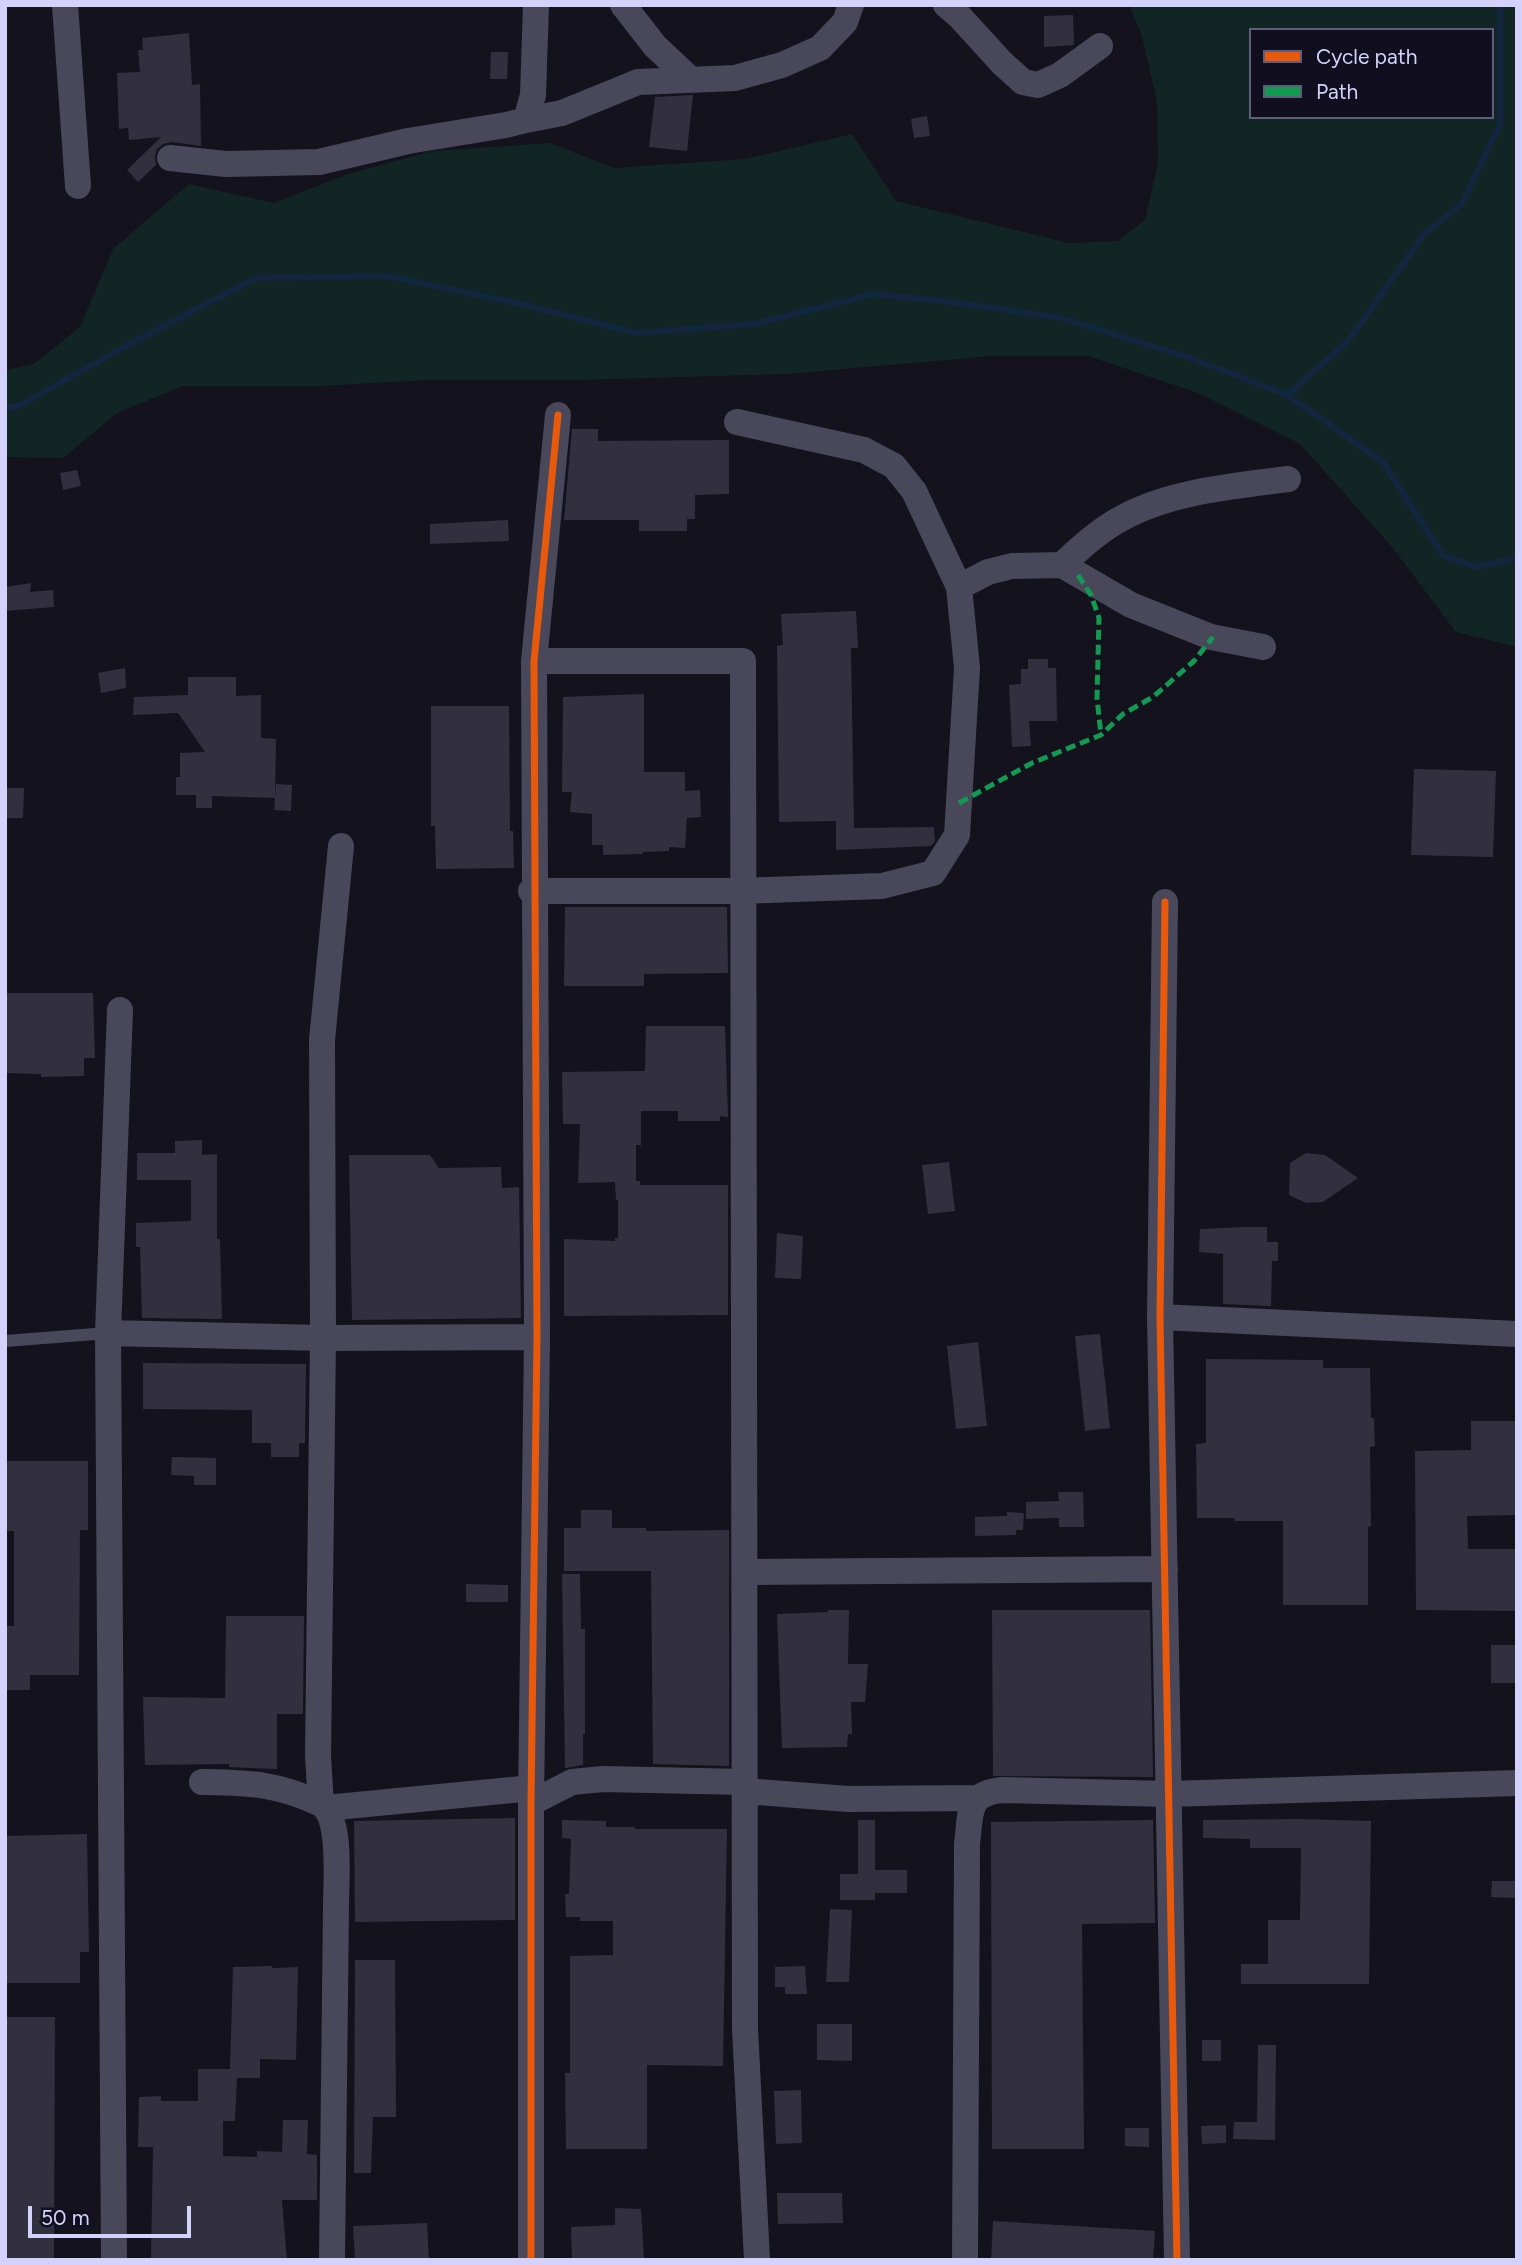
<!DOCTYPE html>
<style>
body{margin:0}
#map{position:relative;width:1522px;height:2265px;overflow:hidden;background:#14121c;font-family:Figtree,sans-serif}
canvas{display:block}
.frame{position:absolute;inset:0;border:7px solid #d4d1fa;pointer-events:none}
.legend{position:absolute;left:1249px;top:28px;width:245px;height:91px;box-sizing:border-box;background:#110f1f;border:2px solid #5f5d77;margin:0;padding:9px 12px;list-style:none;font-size:21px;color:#d4d1fa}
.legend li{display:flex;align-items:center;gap:14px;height:35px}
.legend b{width:35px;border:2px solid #5f5d77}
.scale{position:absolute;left:28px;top:2206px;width:163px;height:32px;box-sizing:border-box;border:4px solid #d4d1fa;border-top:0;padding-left:9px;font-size:21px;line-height:24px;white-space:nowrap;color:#d4d1fa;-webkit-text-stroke:5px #110f1f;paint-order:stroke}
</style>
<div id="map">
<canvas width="1522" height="2265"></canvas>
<div class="frame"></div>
<ul class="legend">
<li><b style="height:9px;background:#e8590c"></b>Cycle path</li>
<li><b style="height:9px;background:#139951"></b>Path</li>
</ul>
<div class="scale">50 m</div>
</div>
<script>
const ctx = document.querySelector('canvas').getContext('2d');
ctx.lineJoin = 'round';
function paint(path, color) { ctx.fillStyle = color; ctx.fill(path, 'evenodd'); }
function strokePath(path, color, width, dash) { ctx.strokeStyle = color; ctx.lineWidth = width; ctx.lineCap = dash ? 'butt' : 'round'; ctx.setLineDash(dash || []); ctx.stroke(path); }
paint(new Path2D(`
 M1129 5H1517V647L1456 632 1393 548 1300 444 1198 393 1088 356H992L787 374 579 380H430L320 386H182L117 413 63 458 5 457V370L34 364 80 327 113 249 189 184 274 203 348 174 432 151 550 143 614 168 745 159 852 134 896 201 1069 243 1118 241 1145 220 1158 163 1157 101 1141 33ZM1251 30H1492V117H1251Z`), '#122525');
strokePath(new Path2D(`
 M1287 395 1348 341 1425 233 1462 204 1500 124V5
 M5 407H17L122 348 256 278 386 276 517 303 636 333 755 324 873 294 952 302 1061 318 1188 357 1287 395 1383 462 1443 555 1475 567 1517 558`), '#14263f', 6);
paint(new Path2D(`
 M1073 15 1074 45 1044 47V16Z
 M189 33 192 85 200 84 201 146 172 142 163 144 157 149 155 156 156 165 138 182 127 170 161 137 129 140 128 128 119 129 117 73 140 72 138 50H143L142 38Z
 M491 52H508L507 79H490Z
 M693 95 687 151 649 147 655 97Z
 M927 116 930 136 914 138 911 119Z
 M572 429H598V441L729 440V494L695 495V519H687V531H639V520H564Z
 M77 470 81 486 63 490 60 473Z
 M508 520 509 541 430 544V524Z
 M31 583 30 592 53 590 54 607 5 611V587Z
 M856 611 858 648H851L854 828 934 827 935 841 931 846 836 850V821L779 822 777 646 783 645 781 614Z
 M1028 659H1048V668H1056L1057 721H1029L1031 746 1012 747 1009 685 1021 684V669H1028Z
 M125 668 126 688 101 693 98 673Z
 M188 677H236V696L261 695V738L276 739 275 798 212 796V808H196V795H176V777H180V753L205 752 178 713 133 715 134 697 188 695Z
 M644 694V772H685V791L700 790 701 817 687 818 685 848 669 847V851L643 852V854L603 855V845H592V814L570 812 572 792H562L563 697Z
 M431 706H509L510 831H513L514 868 436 869 435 826H431Z
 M1414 769 1496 771 1493 857 1411 855Z
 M276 784 292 785 291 811 274 810Z
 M6 788H24L23 818H5Z
 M565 907H727L728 973 644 974V986H564Z
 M5 993H93L95 1058H84V1076L41 1077V1074L5 1073Z
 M646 1026H725L728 1117 720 1116V1121H678V1111H641V1145H636V1181H640V1185H728V1315L564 1316V1239L615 1241V1238H618V1200H616L615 1182 578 1183 580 1124H563L562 1072 645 1071Z
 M202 1140V1155L217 1154V1239H220L222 1319 142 1318 140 1247H136V1223L191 1221V1180H137V1153H175V1141Z
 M1306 1153 1325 1155 1358 1178 1323 1202 1306 1203 1289 1195 1290 1163Z
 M349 1155H430L439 1168 501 1167 502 1188 519 1187 521 1318 352 1320Z
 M949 1162 955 1211 928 1214 922 1165Z
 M1245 1227H1267V1242H1278V1261H1272L1271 1306 1223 1304V1254L1199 1252 1200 1229Z
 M777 1233 803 1236 801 1279 775 1278Z
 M1100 1334 1110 1428 1085 1431 1075 1336Z
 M978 1342 987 1426 956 1429 947 1346Z
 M1206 1359 1323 1360V1368H1370L1371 1418H1374L1375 1446 1370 1447 1371 1526 1368 1527V1605H1283V1521H1235L1234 1518H1197L1196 1444 1206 1443Z
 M143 1363 306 1364 305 1443H299V1457H271V1443H252V1410L143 1409Z
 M1471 1421H1517V1515L1467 1516 1468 1549H1517V1611L1416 1610 1415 1451 1471 1450Z
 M172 1457 216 1458V1485H194V1476L171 1475Z
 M5 1461H88V1530H80L79 1675H30V1690H5V1626H14V1531H5Z
 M1058 1492H1083L1084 1527H1059V1518L1026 1519V1502L1059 1501Z
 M581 1510H612V1528H646V1531L729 1530V1766L653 1764 651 1571H564V1528H581Z
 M1007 1512 1024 1513 1023 1530H1016V1535L975 1536V1517L1007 1516Z
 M562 1574H580L581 1629H585V1734H583V1765L565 1768Z
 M466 1584 508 1585V1602H466Z
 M828 1610H849L848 1664H868L865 1702H851L852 1734H848L847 1747 782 1748 777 1614 828 1612Z
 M992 1610H1150L1153 1777 993 1776Z
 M226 1616H304L303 1714H277V1769L229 1767V1764L145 1765 143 1697 225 1698Z
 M1491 1645H1517V1683H1491Z
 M515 1818V1920L355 1922 354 1821Z
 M1299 1819 1371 1821 1369 1984H1241V1964H1268V1920H1300L1301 1848H1250V1839L1203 1838V1820Z
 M562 1820 606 1821V1827H635V1829H727L723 2066 647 2065V2149H566L565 2073H570V1956L613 1955V1921H580V1917H566L565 1894H569L571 1839 562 1838Z
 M858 1820H875V1870H907V1893H875V1900H840V1874H858Z
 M1153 1820 1155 1923 1082 1924 1084 2149H992L991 1822Z
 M87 1834 89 1952H80V1983H5V1836Z
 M1492 1881H1517V1898L1491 1897Z
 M830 1909 852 1910 849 1982H826Z
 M355 1960H395L396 2117H373L371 2173H354Z
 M272 1966V1968L298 1967 296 2060 260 2059V2078H237L235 2121H223V2156L257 2157V2151L282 2152 283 2120H308L307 2154 317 2155V2200H282L287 2260H151L153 2147H138L139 2097 161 2096V2101H198V2069H230L233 1967Z
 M805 1966 807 1994H785V1987H775V1967Z
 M5 2017H55L54 2260H5Z
 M817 2024H852V2061L817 2060Z
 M1202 2040H1221V2061H1202Z
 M1258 2045H1276L1275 2140 1233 2139 1234 2122H1257Z
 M801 2090 802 2143 776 2144 774 2091Z
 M1226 2125V2143L1202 2144 1201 2126Z
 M1125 2128H1149V2147L1125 2146Z
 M777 2193H842L843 2223 778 2224Z
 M615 2208 641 2209 644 2260H572L571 2227 615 2225Z
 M993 2221 1155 2231 1153 2260H991Z
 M427 2223 429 2260H355L353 2226Z`), '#32303e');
strokePath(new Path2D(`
 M5 1341 108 1333`), '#49485b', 12);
strokePath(new Path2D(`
 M65 5 78 186
 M623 5 655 46 689 78
 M946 5 960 17 1002 63 1023 82 1038 85 1060 75 1100 46
 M526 120 562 113 638 82 735 78 782 65 820 48 845 22 851 5
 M170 158 226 164 319 162 408 141 506 125 526 120 533 95 536 5
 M1062 565C1081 547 1102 528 1126 516 1174 491 1235 486 1288 479
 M959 587 988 572 1012 566 1062 565 1131 605 1211 637 1263 647
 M534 661H743L745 2029 757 2260
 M531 891H739L882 886 933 873 957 835 967 668 959 587 914 491 894 466 864 450 737 422
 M1165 902 1160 1317 1177 2260
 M1160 1317 1517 1334
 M108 1333 323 1338 537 1337
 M745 1572 1165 1569
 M202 1782C250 1783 276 1783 321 1804 342 1818 336 1882 336 1905L332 2260
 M745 1791 848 1799 977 1798
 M531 1803 572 1782 603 1779 745 1782
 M321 1804 318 1756 323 1338 322 1040 341 846
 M326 1808 532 1788
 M114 2260 108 1333 120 1010
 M531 2260V1803L537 1337 534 661 558 415
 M965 2260 967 1844C971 1813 966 1793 1003 1790L1169 1794 1517 1783`), '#49485b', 26);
strokePath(new Path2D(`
 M1078 575 1091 595 1099 618 1097 698 1101 735
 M959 803 1032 763 1101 735 1123 714 1153 697 1194 661 1213 637`), '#139951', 5, [10, 5]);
strokePath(new Path2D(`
 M1165 902 1160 1317 1177 2260
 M531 2260V1803L537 1337 534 661 558 415`), '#e8590c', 7);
</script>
